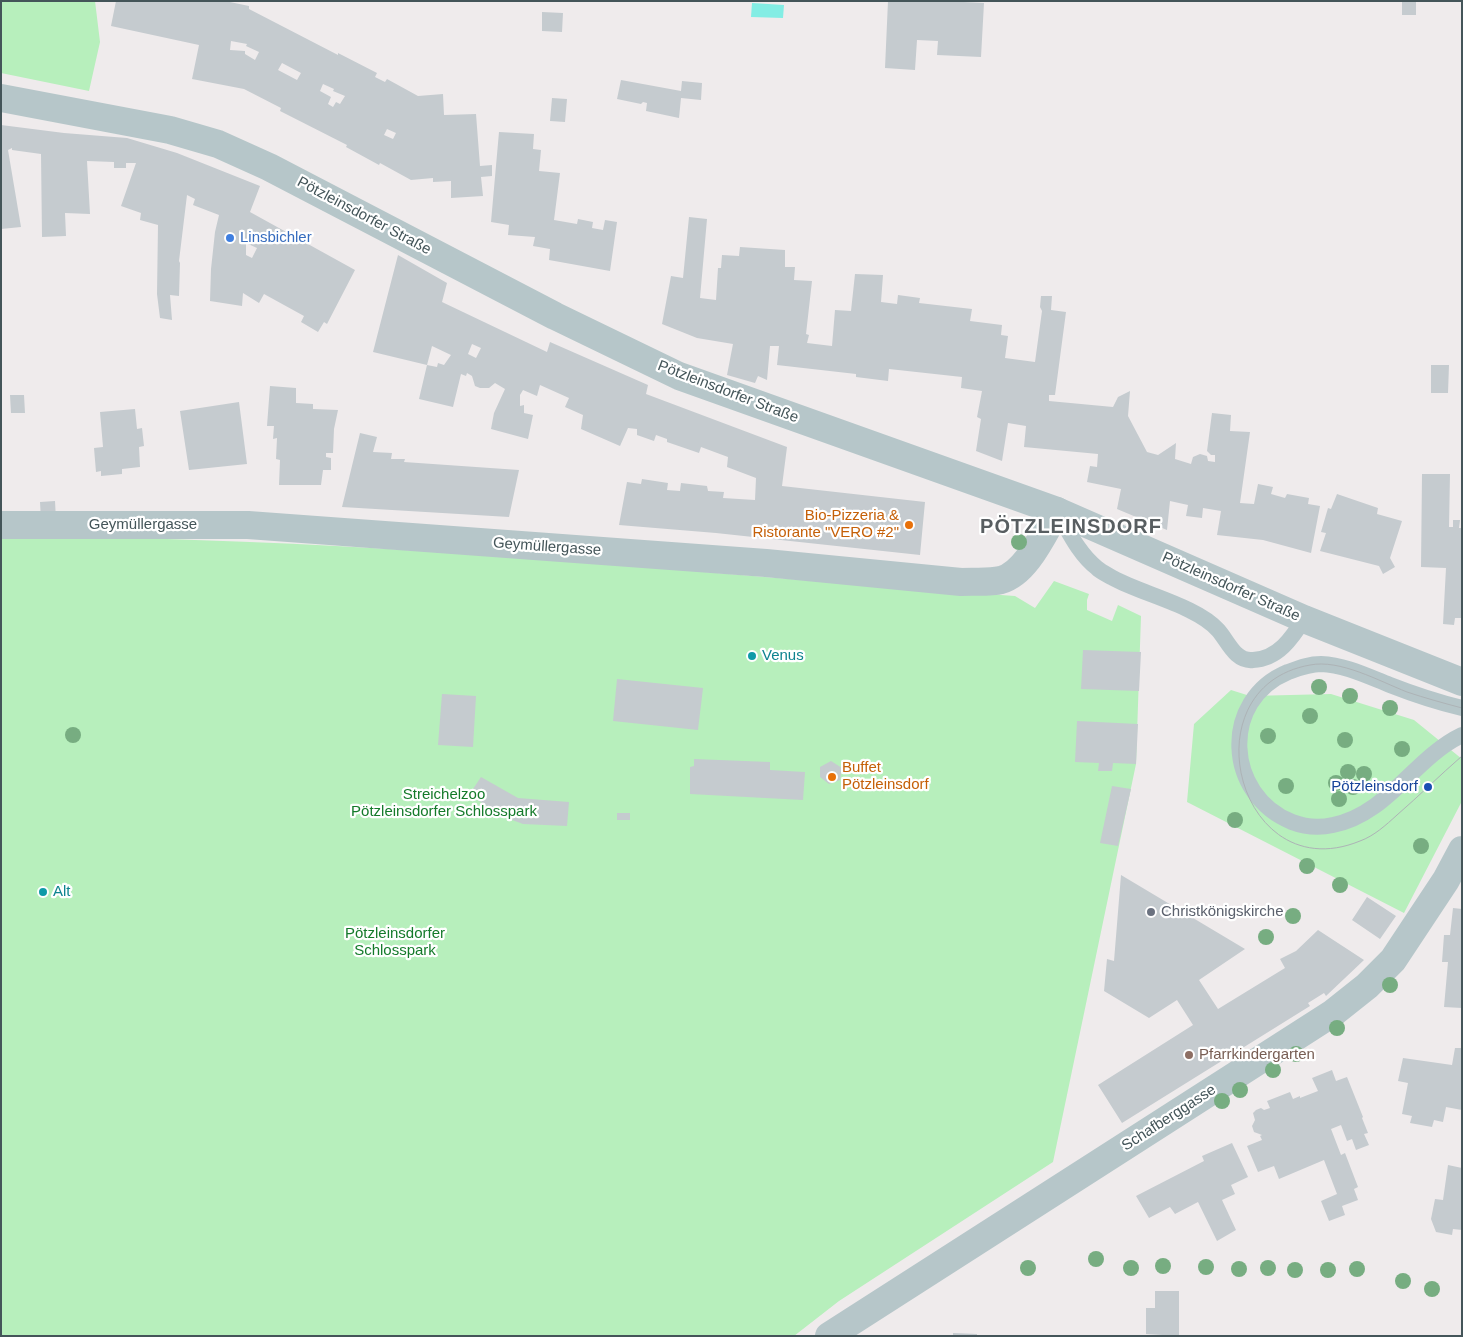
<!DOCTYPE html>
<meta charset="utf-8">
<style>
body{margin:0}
#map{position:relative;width:1463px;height:1337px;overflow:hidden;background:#efebec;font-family:Helvetica,sans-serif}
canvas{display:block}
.frame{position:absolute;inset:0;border:2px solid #445559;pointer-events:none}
</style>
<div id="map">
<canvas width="1463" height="1337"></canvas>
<div class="frame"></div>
</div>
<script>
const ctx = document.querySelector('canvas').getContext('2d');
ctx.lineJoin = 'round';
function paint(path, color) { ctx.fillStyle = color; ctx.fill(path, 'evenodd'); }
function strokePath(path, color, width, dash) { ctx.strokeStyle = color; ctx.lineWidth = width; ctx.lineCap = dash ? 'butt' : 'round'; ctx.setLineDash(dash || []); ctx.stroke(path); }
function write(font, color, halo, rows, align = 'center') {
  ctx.font = font + ' Helvetica,sans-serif'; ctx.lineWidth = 4.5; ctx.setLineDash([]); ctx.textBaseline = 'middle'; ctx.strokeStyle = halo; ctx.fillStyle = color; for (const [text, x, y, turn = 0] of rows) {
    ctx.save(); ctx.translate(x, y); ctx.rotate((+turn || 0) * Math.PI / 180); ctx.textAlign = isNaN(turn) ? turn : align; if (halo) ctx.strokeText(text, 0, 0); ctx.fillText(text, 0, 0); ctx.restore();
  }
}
paint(new Path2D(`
 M1 1H95L100 42 89 91 1 73Z
 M1 533C130 538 260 541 389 549 598 561 806 582 1015 596L1035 608 1054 581 1089 594 1087 600V610L1112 621 1118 605 1141 616 1136 764 1053 1162 839 1301 794 1336H1Z
 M1231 690 1250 696 1331 694 1414 720 1462 759V801L1404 913 1187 802 1194 724Z`), '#b7efbc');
paint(new Path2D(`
 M752 3 784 5 783 18 751 17Z`), '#83ede4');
paint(new Path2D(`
 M116 1H225L249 6V9L338 55V53L377 73 375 77 385 82 387 79 418 96 443 94 444 115 476 114 480 166 492 165V176L481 177 483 196 451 198V181L433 182V178L411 180 380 163 379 165 346 147 347 145 280 111 281 108 244 89 192 79 199 45 111 26ZM231 41 247 44 246 46 259 52 255 60 245 54V51L230 50ZM282 63 301 73 297 80 278 70ZM323 84 334 89 333 91 345 96 340 104 336 102 333 107 328 104 331 97 320 91ZM387 129 396 133 393 139 384 135Z
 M888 1H944L984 3 981 57 937 55 938 41 917 40 915 70 885 68Z
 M1402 1H1416V15H1402Z
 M542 12 563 13 562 32 542 31Z
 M621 80 681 91 682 81 702 83 701 100 681 98 679 118 646 111 647 103 643 102 641 104 617 99Z
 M552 98 567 99 565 122 550 121Z
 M1 125 64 133 127 138 177 153 260 186 250 212 355 270 327 324 324 322 318 332 301 322 304 316 264 294 259 303 243 293 242 306 210 301 211 269 215 232 219 215 193 205 195 199 187 195 179 261 180 263 179 296 170 295 172 320 160 318 157 294 158 225 140 220 141 213 121 206 136 163H126V168H114V162L87 161 90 214 65 213 66 236 42 237 41 154 12 150V148L8 150 21 227 1 229ZM246 243 257 248 252 258 246 255Z
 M499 132 534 134 533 149 541 150 539 171 560 173 554 220 577 224 578 219 593 222 592 228 603 230 605 220 617 222 610 271 549 260 550 249 533 246 535 237 508 235 509 225 491 222Z
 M689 217 707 219 700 298 716 300 718 268H721L722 255 739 256 740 247 785 250V267H795L794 280 812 281 806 334 809 335 807 343 832 346 835 310 851 311 855 274 883 275 881 302 897 304 898 295 920 298 919 303 972 309 970 321 1002 325 1001 335 1008 336 1005 358 1035 362 1042 311 1040 307 1041 296H1052L1051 310 1066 312 1055 395H1049V401L1113 407 1118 397 1130 391 1128 416 1147 452 1158 455 1176 443 1175 459 1191 464 1193 457 1200 454 1207 456 1208 461 1215 462V455H1211L1207 451 1212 413 1231 415 1230 431 1250 432 1240 503 1254 504 1258 484 1273 487 1271 494 1285 498 1287 494 1309 498 1308 504 1320 506 1311 553 1263 540 1217 535 1221 511 1203 508 1202 518 1186 516 1188 505 1170 501 1167 530 1117 509 1121 489 1087 482 1090 466 1097 467 1098 454 1024 447 1026 426 1008 423 1002 461 976 451 981 419 977 417 982 391 961 388 962 377 889 369 888 381 856 377V374L777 365 779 346H770L767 380 758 376 755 383 727 375 733 344 697 338 662 324 671 276 683 278Z
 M398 255 447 283 442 302 547 352 550 342 648 385 646 394 787 447 782 486 925 502 920 555 716 533 619 525 627 482 641 484 642 479 668 483 667 490 680 491 681 483 707 486 708 491 724 492 723 498 755 500 756 478 727 467 728 457 701 447 699 453 667 442V439L656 435 654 441 637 435V429L628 428 620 446 581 429 583 415 565 407 569 398 540 385 537 396 523 390 520 395V406L524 405V413L533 415 528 439 491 429 494 413 505 389 495 383 489 388H480L475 386 472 376 467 373 466 376 461 374 453 407 419 399 427 365 437 367 438 363 444 365 451 355 432 346 427 365 373 352ZM472 344 481 348 476 358 468 354Z
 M1431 365H1449L1448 393H1431Z
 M270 386 296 388V403L313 404V409L338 410 334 429 333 453H326V457L331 458V470H323L321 485H279L280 460 276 459 277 438 273 439 274 426H267Z
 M10 395H24L25 413H11Z
 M239 402 247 464 189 470 180 411Z
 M135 409 137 429 142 428 144 446 139 447 140 467 122 469V474L101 476V471L96 472 94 448 103 447 100 412Z
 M360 433 377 437 373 452 392 453 391 459H405L404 462 519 470 509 517 342 507Z
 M1422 474H1450L1449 527H1453V520H1460L1459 528H1462V618H1455L1454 625 1443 624 1446 568 1421 567Z
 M1337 494 1378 508 1377 514 1402 521 1390 558 1395 567 1383 574 1379 566 1320 551 1326 533 1321 532 1328 508 1331 509Z
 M55 501 56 520H41L40 502Z
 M1083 650 1141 652 1139 691 1081 689Z
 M617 679 703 688 698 730 613 721Z
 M442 694 476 696 473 747 438 745Z
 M1077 721 1138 724 1136 764 1113 763 1112 771H1098L1099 763 1075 762Z
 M694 759 770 762V770L805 772 803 800 690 794V767L694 766Z
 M831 761 842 768 840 780 829 784 820 777V767Z
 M481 777 518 798 569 802 567 826 523 824 507 818 469 795Z
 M1112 786 1131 789 1118 846 1100 843Z
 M617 813H630V820H617Z
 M1121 875 1245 949 1199 980 1218 1009 1285 968 1280 959 1296 951 1318 930 1364 960 1326 996 1324 993 1308 1003 1310 1006 1122 1123 1098 1085 1193 1025 1177 1000 1149 1018 1104 991 1107 959 1114 961Z
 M1367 897 1396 916 1380 939 1352 920Z
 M1453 908 1462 909V1008L1444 1007 1448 962H1442L1444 935H1450Z
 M1455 1048H1462V1110L1446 1107 1443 1122 1434 1120 1432 1127 1410 1123 1412 1116 1402 1114 1408 1083 1398 1081 1403 1058 1452 1065Z
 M1332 1070 1336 1081 1347 1077 1363 1117 1362 1118 1368 1133 1364 1134 1369 1145 1356 1150 1352 1139 1347 1141 1341 1125 1331 1129 1341 1155 1345 1153 1358 1187 1354 1189 1358 1200 1342 1206 1345 1215 1329 1221 1321 1201 1337 1194 1324 1160 1279 1179 1274 1166 1258 1172 1247 1146 1262 1140 1260 1136 1262 1135 1254 1132 1252 1126 1255 1120 1253 1113 1256 1110 1261 1108 1264 1110 1270 1108 1267 1101 1290 1092 1293 1099 1300 1096V1098L1318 1091 1312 1078Z
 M1232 1143 1248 1177 1231 1185 1235 1194 1222 1200 1236 1230 1217 1241 1198 1202 1175 1214 1170 1207 1149 1218 1136 1196 1204 1161 1202 1156Z
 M1448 1165 1462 1168V1230L1453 1229 1452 1235 1436 1232 1431 1219 1435 1199 1443 1200Z
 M1155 1291H1179V1336L1146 1334V1308H1155Z
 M953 1333 977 1334V1336H953Z`), '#c5cbcf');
strokePath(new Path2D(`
 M1058 513C1069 532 1079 554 1097 568 1101 572 1108 575 1113 578 1142 594 1197 606 1218 630 1228 641 1235 662 1253 660 1278 659 1292 638 1304 619
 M1462 708C1437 702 1413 694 1390 685 1367 676 1345 665 1321 664 1309 664 1299 668 1288 672 1220 700 1225 795 1292 822 1305 827 1320 828 1333 825 1388 814 1414 758 1462 735`), '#b6c6c9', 16);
strokePath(new Path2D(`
 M1 525H248L766 563 961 582C974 581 988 583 1001 580 1027 573 1044 532 1057 511
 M829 1336 1333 1013 1367 986 1393 960 1446 880 1462 850`), '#b6c6c9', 28);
strokePath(new Path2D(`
 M1 98 170 130 218 144 269 167 555 316 679 376 1057 511 1304 619 1462 682`), '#b6c6c9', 28);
strokePath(new Path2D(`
 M1462 708C1443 703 1425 698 1407 692 1379 681 1340 659 1310 665 1186 687 1238 891 1360 841 1374 836 1386 825 1397 815 1419 796 1440 775 1462 756`), '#adb3b6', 1);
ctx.fillStyle = '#77ad81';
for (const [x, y] of [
 [1019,542],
 [1319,687],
 [1350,696],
 [1390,708],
 [1310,716],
 [73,735],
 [1268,736],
 [1345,740],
 [1402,749],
 [1348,772],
 [1364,774],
 [1336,783],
 [1286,786],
 [1353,787],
 [1339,799],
 [1235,820],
 [1421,846],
 [1307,866],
 [1340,885],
 [1293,916],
 [1266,937],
 [1390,985],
 [1337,1028],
 [1296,1054],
 [1273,1070],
 [1240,1090],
 [1222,1101],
 [1096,1259],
 [1163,1266],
 [1206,1267],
 [1028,1268],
 [1131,1268],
 [1268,1268],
 [1239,1269],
 [1357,1269],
 [1295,1270],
 [1328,1270],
 [1403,1281],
 [1432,1289]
]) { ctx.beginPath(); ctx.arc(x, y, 8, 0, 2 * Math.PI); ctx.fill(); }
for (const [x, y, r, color] of [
 [230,238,5,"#3f7fe0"],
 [909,525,5,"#e8710a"],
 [752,656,5,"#0f9aa8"],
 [832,777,5,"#e8710a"],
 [1428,787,5,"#1a4fb4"],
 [43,892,5,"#0f9aa8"],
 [1151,912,5,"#6b7280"],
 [1189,1055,5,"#8d6e63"]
]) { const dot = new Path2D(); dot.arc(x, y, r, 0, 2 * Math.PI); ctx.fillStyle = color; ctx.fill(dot); strokePath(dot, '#fff', 2); }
write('15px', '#445559', '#fff', [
 ["Pötzleinsdorfer Straße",364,216,28],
 ["Pötzleinsdorfer Straße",728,392,21],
 ["Geymüllergasse",143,525],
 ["Geymüllergasse",547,547,4],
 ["Pötzleinsdorfer Straße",1231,587,24],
 ["Schafberggasse",1169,1118,-33]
]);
write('15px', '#366cbe', '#fff', [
 ["Linsbichler",240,238]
], 'left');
write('15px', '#c56008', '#fff', [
 ["Bio-Pizzeria &",899,516],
 ["Ristorante \"VERO #2\"",899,533],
 ["Buffet",842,768,"left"],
 ["Pötzleinsdorf",842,785,"left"]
], 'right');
write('15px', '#0d838f', '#fff', [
 ["Venus",762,656],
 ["Alt",53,892]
], 'left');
write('15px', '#164399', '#fff', [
 ["Pötzleinsdorf",1418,787]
], 'right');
write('15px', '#147a2a', '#fff', [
 ["Streichelzoo",444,795],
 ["Pötzleinsdorfer Schlosspark",444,812],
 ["Pötzleinsdorfer",395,934],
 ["Schlosspark",395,951]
]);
write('15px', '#5b616d', '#fff', [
 ["Christkönigskirche",1161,912]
], 'left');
write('15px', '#785e54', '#fff', [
 ["Pfarrkindergarten",1199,1055]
], 'left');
ctx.letterSpacing = '1px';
write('bold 20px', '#585e61', '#fff', [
 ["PÖTZLEINSDORF",1071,527]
]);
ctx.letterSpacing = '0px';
</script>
